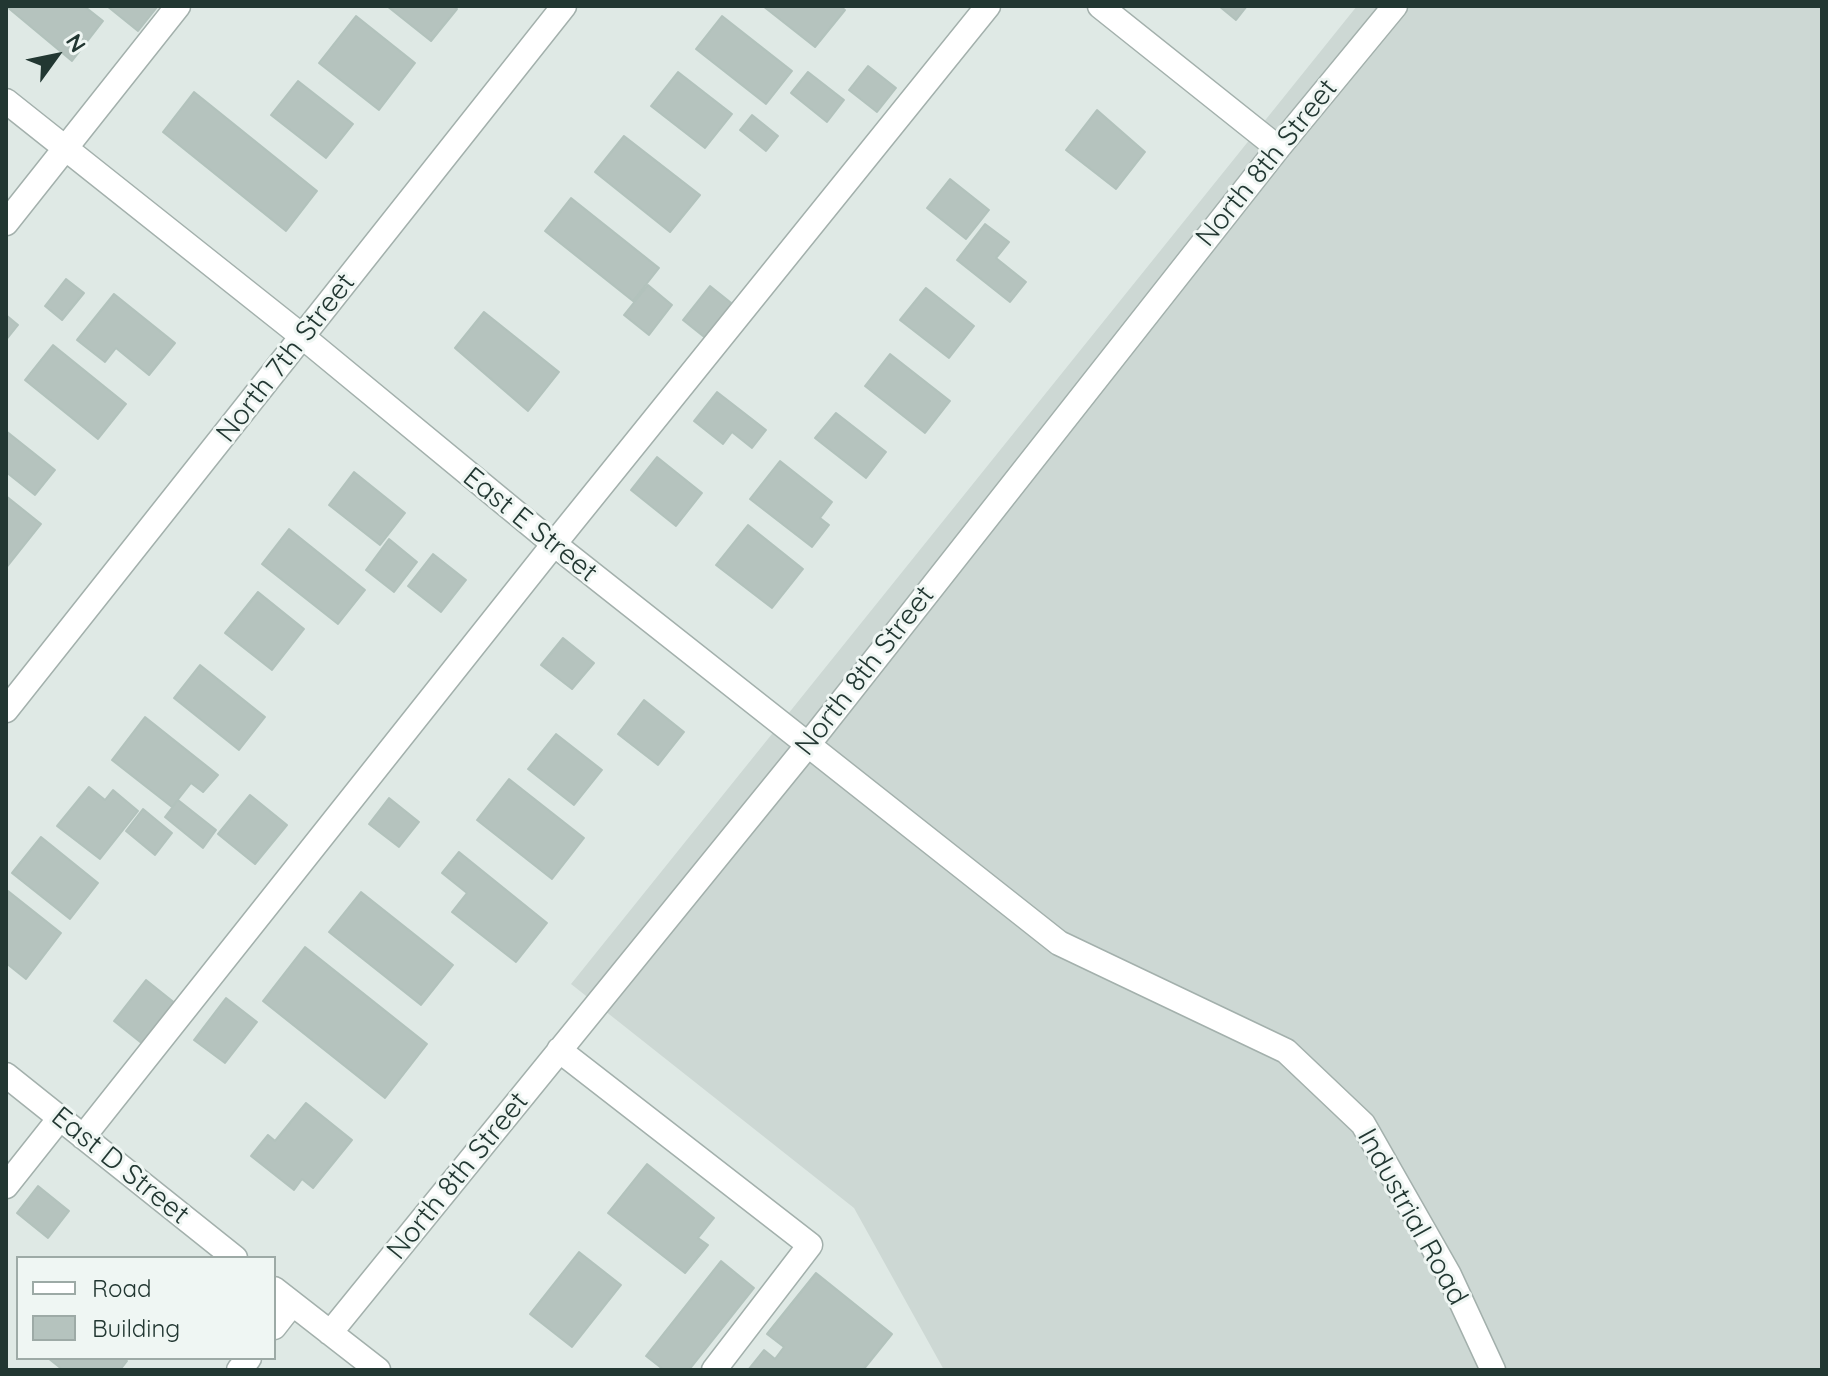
<!DOCTYPE html>
<style>
body{margin:0}
#map{position:relative;width:1828px;height:1376px;overflow:hidden;background:#dfe9e5;font-family:Quicksand,sans-serif}
canvas{display:block}
.frame{position:absolute;inset:0;border:8px solid #223732;pointer-events:none}
.legend{position:absolute;left:16px;top:1256px;width:260px;height:104px;box-sizing:border-box;background:#eff6f3;border:2px solid #9daaa6;margin:0;padding:10px 14px;list-style:none;font-size:24px;color:#223732}
.legend li{display:flex;align-items:center;gap:16px;height:40px}
.legend b{width:40px;border:2px solid #9daaa6}
.north{position:absolute;left:16px;top:16px;width:80px;height:80px;-webkit-text-stroke:6px #eff6f3;paint-order:stroke;rotate:57deg;font-size:22px;font-weight:700;line-height:32px;text-align:center;color:#223732}
.north::after{content:'';display:block;margin:auto;width:28px;height:36px;background:#223732;clip-path:polygon(50% 0,100% 100%,50% 72%,0 100%)}
</style>
<div id="map">
<canvas width="1828" height="1376"></canvas>
<div class="frame"></div>
<ul class="legend">
<li><b style="height:10px;background:#fff"></b>Road</li>
<li><b style="height:22px;background:#b5c3be"></b>Building</li>
</ul>
<div class="north">N</div>
</div>
<script>
const ctx = document.querySelector('canvas').getContext('2d');
ctx.lineJoin = 'round';
function paint(path, color) { ctx.fillStyle = color; ctx.fill(path, 'evenodd'); }
function strokePath(path, color, width, dash) { ctx.strokeStyle = color; ctx.lineWidth = width; ctx.lineCap = dash ? 'butt' : 'round'; ctx.setLineDash(dash || []); ctx.stroke(path); }
function write(font, color, halo, rows, align = 'center') {
  ctx.font = font + ' Quicksand,sans-serif'; ctx.lineWidth = 6; ctx.setLineDash([]); ctx.textBaseline = 'middle'; ctx.strokeStyle = halo; ctx.fillStyle = color; for (const [text, x, y, turn = 0] of rows) {
    ctx.save(); ctx.translate(x, y); ctx.rotate((+turn || 0) * Math.PI / 180); ctx.textAlign = isNaN(turn) ? turn : align; if (halo) ctx.strokeText(text, 0, 0); ctx.fillText(text, 0, 0); ctx.restore();
  }
}
paint(new Path2D(`
 M1357 6H1822V1370H944L854 1208 571 984Z`), '#cdd8d4');
const building = new Path2D(`
 M6 6H84L103 21 72 61Z
 M107 6H158L138 31Z
 M387 6H453L457 9 431 41Z
 M763 6H840L845 10 815 47Z
 M1219 6H1247L1236 20Z
 M356 16 415 63 379 110 319 63Z
 M722 16 792 71 766 104 696 49Z
 M868 66 896 88 877 112 849 90Z
 M678 72 732 114 705 148 651 106Z
 M808 72 844 100 827 122 791 93Z
 M298 81 353 124 326 158 271 115Z
 M194 92 317 191 286 231 163 132Z
 M1097 110 1145 152 1116 189 1066 150Z
 M752 115 778 136 766 151 740 130Z
 M624 136 700 195 670 232 595 172Z
 M950 179 989 210 966 239 927 208Z
 M571 198 659 268 633 301 545 231Z
 M985 224 1009 242 996 258 1026 282 1010 302 957 260Z
 M66 279 84 293 62 320 45 306Z
 M648 285 672 305 649 335 624 315Z
 M710 286 735 306 708 340 683 320Z
 M926 288 974 326 949 358 900 320Z
 M114 294 175 343 149 375 116 348 105 362 77 340Z
 M484 312 559 372 528 411 455 348Z
 M6 315 18 325 6 340Z
 M53 345 126 404 98 439 25 380Z
 M890 354 950 401 925 433 865 386Z
 M717 392 766 430 752 448 732 432 723 444 694 421Z
 M836 413 886 452 866 478 815 438Z
 M6 431 55 470 35 495 6 472Z
 M657 457 702 493 676 526 631 490Z
 M780 461 832 502 820 518 829 525 812 547 750 499Z
 M354 472 405 513 380 545 329 505Z
 M6 496 41 524 6 568Z
 M748 525 803 569 772 608 716 565Z
 M289 529 365 590 338 624 262 564Z
 M389 539 417 562 394 592 366 570Z
 M433 554 466 580 441 612 408 586Z
 M258 592 304 629 272 670 225 633Z
 M563 638 594 663 572 689 541 665Z
 M200 665 265 717 239 750 174 698Z
 M644 700 684 732 658 765 618 734Z
 M145 717 218 775 203 792 191 783 172 807 112 760Z
 M556 734 602 770 574 805 528 769Z
 M509 779 584 838 552 879 477 820Z
 M89 787 105 800 113 790 138 811 100 859 57 826Z
 M250 795 287 825 255 864 218 834Z
 M389 798 419 822 399 847 369 824Z
 M178 800 216 830 203 848 165 817Z
 M143 809 172 833 155 855 126 831Z
 M41 837 98 883 70 919 12 873Z
 M459 852 547 923 516 962 452 912 467 893 442 873Z
 M8 891 61 933 26 979 6 963Z
 M361 892 453 965 421 1005 329 932Z
 M305 947 427 1044 385 1098 263 1001Z
 M146 980 176 1004 144 1045 114 1021Z
 M226 998 257 1022 225 1063 194 1040Z
 M306 1103 352 1140 313 1188 302 1179 294 1190 251 1156 268 1135 275 1141Z
 M647 1164 714 1218 698 1238 708 1245 685 1273 608 1213Z
 M38 1186 69 1211 48 1238 17 1213Z
 M579 1252 621 1285 572 1347 530 1314Z
 M721 1261 754 1288 689 1370H664L646 1356Z
 M816 1273 892 1334 863 1370H748L764 1350 775 1359 784 1347 767 1334Z
 M48 1358H123L127 1361 120 1370H63Z`);
paint(building, '#b5c3be');
strokePath(building, '#b2c2bc', 2);
const minor = new Path2D(`
 M1100 6 1278 148
 M6 101 303 337 554 544 1059 943 1286 1051 1363 1124 1449 1275 1493 1370
 M6 223 178 6
 M6 710 564 6
 M559 1050 810 1245 714 1370
 M6 1075 235 1258
 M83 1137 554 544 988 6
 M6 1186 60 1118
 M274 1289 378 1370
 M274 1327 292 1304
 M330 1333 807 746 1278 148 1395 6
 M239 1370 249 1358`);
strokePath(minor, '#a3b0ac', 27);
strokePath(minor, '#fff', 24);
write('28px', '#223732', '#eff6f3', [
 ["North 8th Street",1267,163,-51],
 ["North 7th Street",286,358,-52],
 ["East E Street",530,525,39],
 ["North 8th Street",865,671,-52],
 ["East D Street",120,1166,39],
 ["North 8th Street",458,1176,-51],
 ["Industrial Road",1412,1217,61]
]);
</script>
